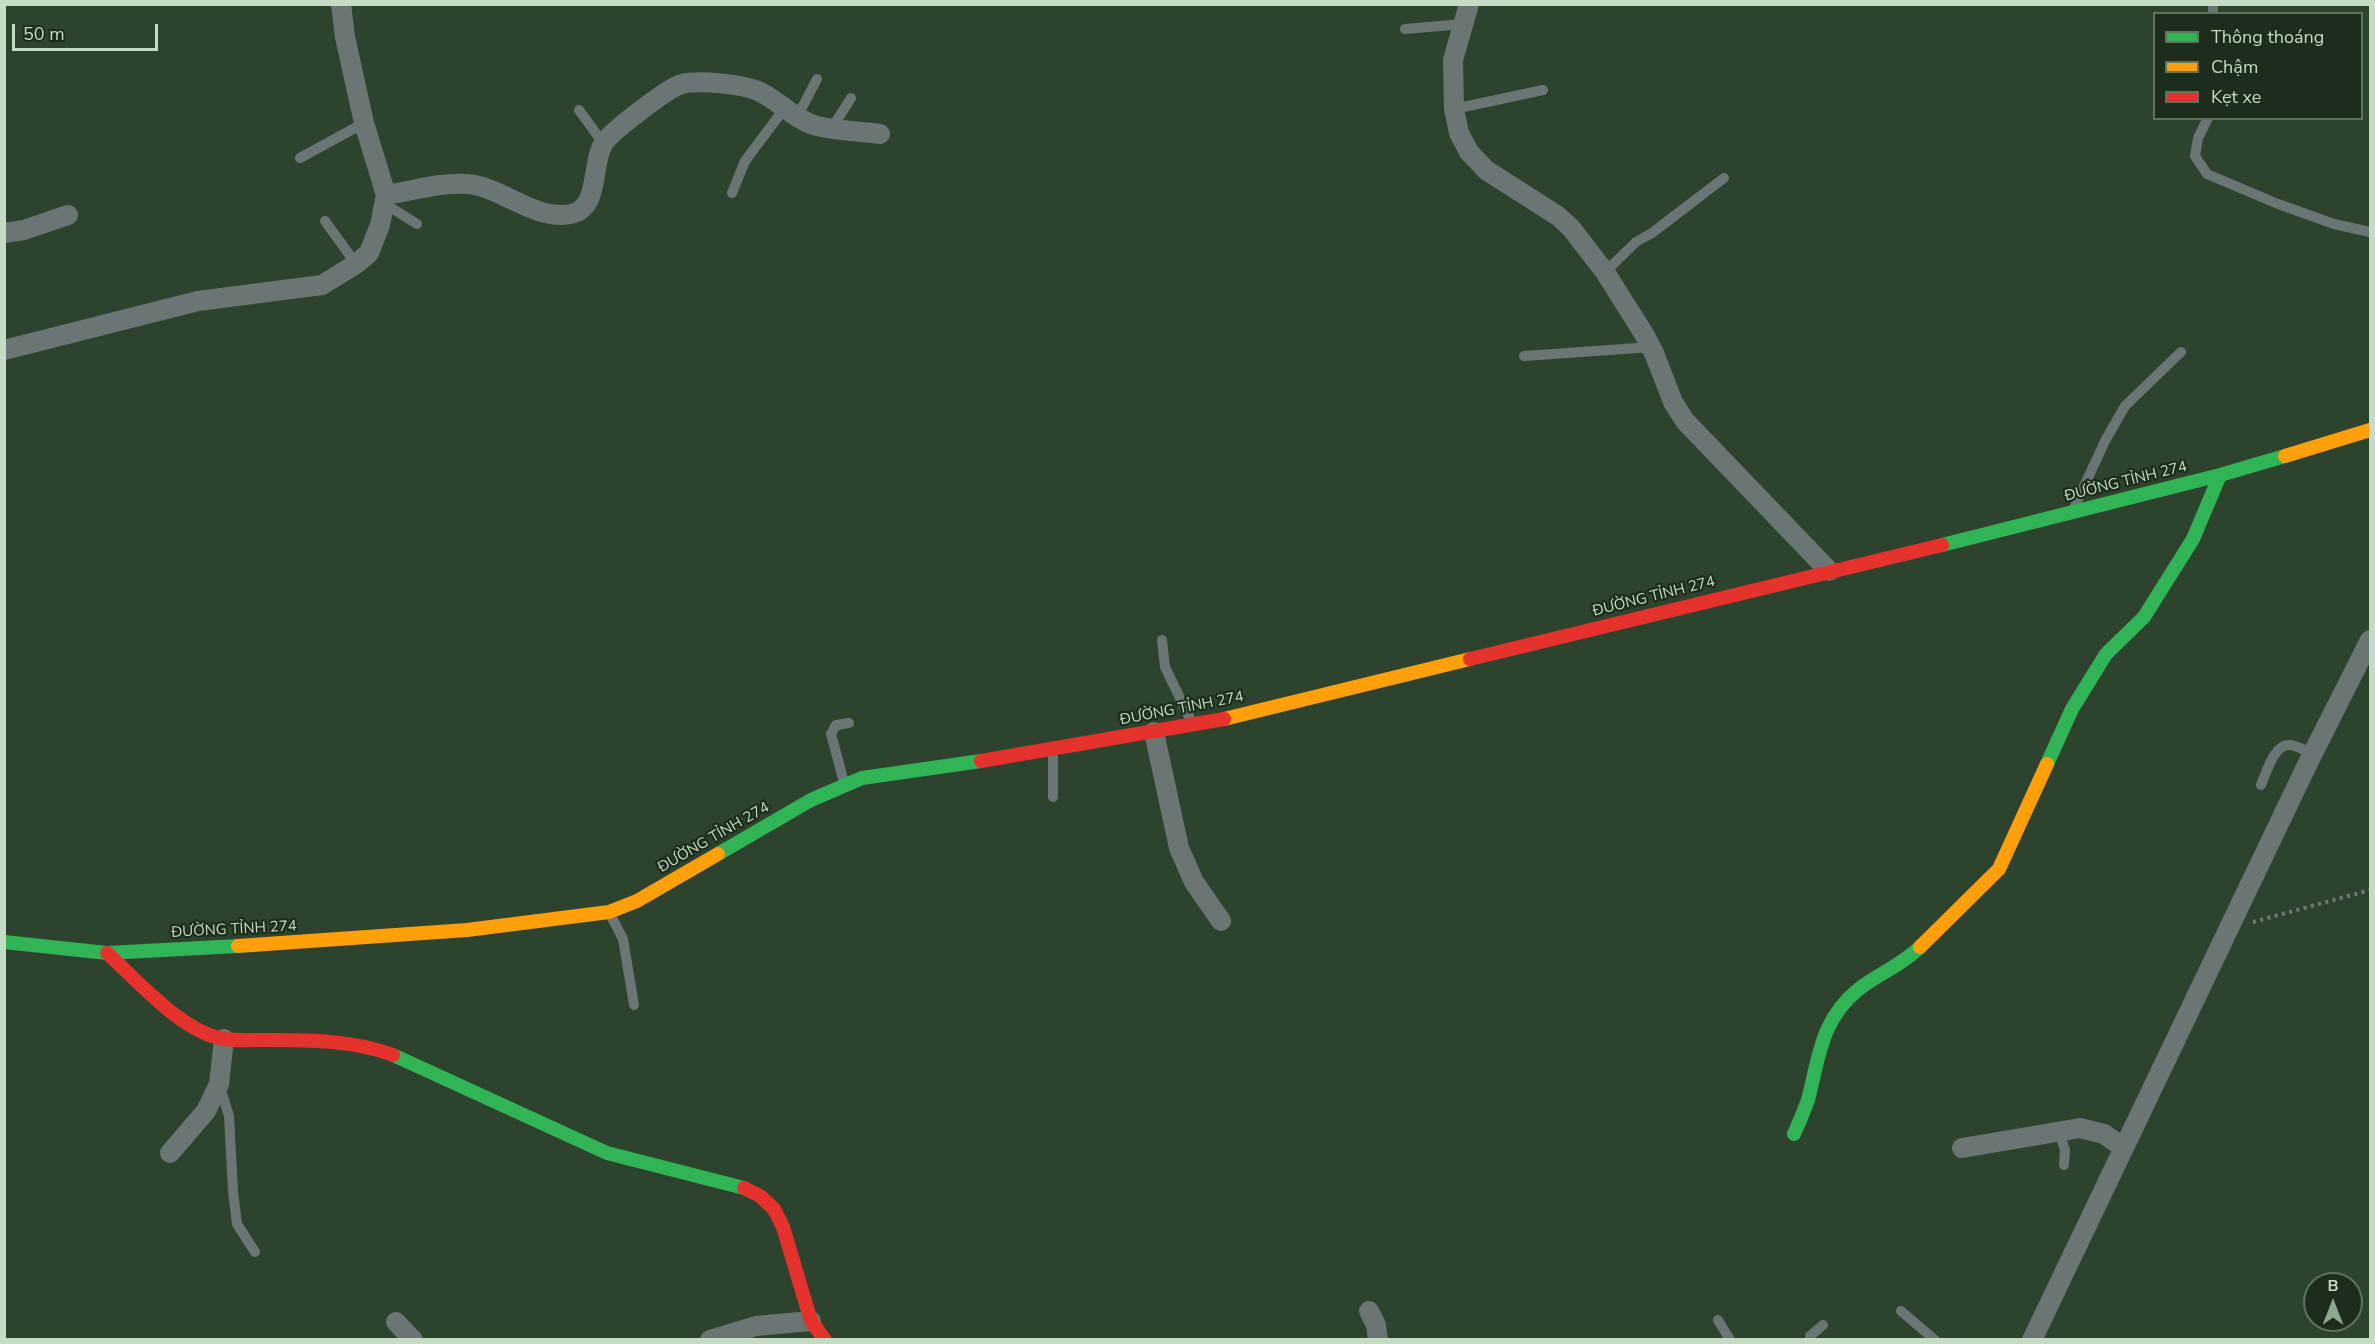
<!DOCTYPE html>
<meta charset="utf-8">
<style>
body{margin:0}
#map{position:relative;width:2375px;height:1344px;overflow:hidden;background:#2d432d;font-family:"Nunito Sans",sans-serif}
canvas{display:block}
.frame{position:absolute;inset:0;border:6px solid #c5dbc4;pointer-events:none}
.legend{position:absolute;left:2153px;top:12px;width:210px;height:108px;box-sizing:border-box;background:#1c2d1b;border:2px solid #60735f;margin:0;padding:8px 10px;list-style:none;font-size:18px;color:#c5dbc4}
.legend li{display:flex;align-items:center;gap:12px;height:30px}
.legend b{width:30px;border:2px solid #60735f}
.north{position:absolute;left:2303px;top:1272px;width:60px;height:60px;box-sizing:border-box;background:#1c2d1b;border:2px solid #60735f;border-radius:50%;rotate:0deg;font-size:16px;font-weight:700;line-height:24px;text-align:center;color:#c5dbc4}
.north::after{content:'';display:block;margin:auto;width:21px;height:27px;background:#90a68f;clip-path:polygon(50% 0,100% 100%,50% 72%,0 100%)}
.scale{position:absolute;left:12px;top:24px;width:146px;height:27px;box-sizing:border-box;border:3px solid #c5dbc4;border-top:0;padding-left:8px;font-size:18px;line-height:21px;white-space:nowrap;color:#c5dbc4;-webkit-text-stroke:4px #1c2d1b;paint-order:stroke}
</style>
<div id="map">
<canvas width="2375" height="1344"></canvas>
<div class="frame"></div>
<ul class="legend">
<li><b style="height:8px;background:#30b455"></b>Thông thoáng</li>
<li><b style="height:8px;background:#ff9f0a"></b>Chậm</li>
<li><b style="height:8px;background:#e5322d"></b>Kẹt xe</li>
</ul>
<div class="north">B</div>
<div class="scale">50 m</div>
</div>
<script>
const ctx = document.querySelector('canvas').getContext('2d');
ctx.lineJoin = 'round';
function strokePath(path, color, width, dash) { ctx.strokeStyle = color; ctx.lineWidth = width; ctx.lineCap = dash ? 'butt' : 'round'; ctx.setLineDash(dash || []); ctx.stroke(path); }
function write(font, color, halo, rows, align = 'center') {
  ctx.font = font + ' "Nunito Sans",sans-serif'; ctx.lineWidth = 4.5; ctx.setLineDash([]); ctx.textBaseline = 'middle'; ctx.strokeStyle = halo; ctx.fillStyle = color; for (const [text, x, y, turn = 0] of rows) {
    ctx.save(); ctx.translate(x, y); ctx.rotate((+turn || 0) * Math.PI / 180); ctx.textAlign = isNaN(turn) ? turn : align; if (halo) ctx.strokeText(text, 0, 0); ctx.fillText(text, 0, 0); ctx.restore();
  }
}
strokePath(new Path2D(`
 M2253 922 2370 890`), '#707978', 4, [3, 4.5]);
strokePath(new Path2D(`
 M2213 14V4
 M1405 29 1464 24
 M1454 109 1543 90
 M579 110 603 143
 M797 117 817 79
 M2208 118 2198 138 2195 156 2207 174 2278 204 2334 224 2370 232
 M832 128 851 98
 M300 158 364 123
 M732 193 745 161 784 109
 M385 204 417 224
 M325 221 356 264
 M1605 272 1636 242 1652 233 1724 178
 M1524 356 1652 347
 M2073 510 2105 441 2125 406 2181 352
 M1162 640 1165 667 1193 725
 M1053 750V797
 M2261 785C2266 774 2274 743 2290 745 2298 746 2306 751 2313 754
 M845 786 831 734 836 725 849 723
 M609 912 623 939 634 1005
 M219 1084 229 1116 233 1191 237 1224 255 1252
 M2059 1132 2065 1150 2064 1165
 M1901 1311 1935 1340
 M1718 1320 1730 1340
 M1810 1340V1336L1823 1325`), '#6a7674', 10);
strokePath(new Path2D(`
 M1469 4 1453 60 1454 109 1459 133 1469 152 1486 170 1558 216 1571 228 1605 272 1644 334 1654 353 1673 402 1685 421 1829 571
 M386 195C412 191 441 182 467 184 503 187 534 221 571 214 600 208 591 165 603 144 609 133 669 87 682 84 700 80 741 84 758 91 779 100 794 120 817 126 837 131 859 131 880 134
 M4 233 24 230 68 215
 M4 350 198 301 322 285 356 264 369 253 380 225 386 195 364 123 345 37 341 4
 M1154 732 1179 848 1194 882 1221 921
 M1962 1148 2080 1128 2104 1134 2124 1148
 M170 1153 206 1111 219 1084 224 1039
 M1369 1311 1376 1325 1378 1340
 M396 1322 413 1340
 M710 1340 756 1326 811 1321
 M2032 1340 2307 765 2370 640`), '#6a7674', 20);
strokePath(new Path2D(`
 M1942 545 2220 475 2285 456
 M2047 764 2072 709 2106 654 2144 617 2193 539 2220 475
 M718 854 811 800 862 778 981 761
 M4 942 107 953 238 946
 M393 1055 607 1153 744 1188
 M1794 1134C1799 1123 1804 1111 1808 1100 1819 1057 1821 1019 1859 989 1878 974 1902 965 1920 947`), '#30b455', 14);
strokePath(new Path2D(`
 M2285 456 2370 430
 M1224 719 1470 659
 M238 946 467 930 609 912 637 901 718 854
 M1920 947 1999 869 2047 764`), '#ff9f0a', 14);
strokePath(new Path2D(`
 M1470 659 1942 545
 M981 761 1224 719
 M107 953C138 981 183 1033 224 1039 238 1041 253 1040 266 1040 308 1040 353 1040 393 1055
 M744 1188 760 1196 774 1209 783 1227 811 1321 825 1340`), '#e5322d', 14);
write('15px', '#c5dbc4', '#1c2d1b', [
 ["ĐƯỜNG TỈNH 274",2126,482,-14],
 ["ĐƯỜNG TỈNH 274",1654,597,-14],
 ["ĐƯỜNG TỈNH 274",1182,709,-11],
 ["ĐƯỜNG TỈNH 274",714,838,-30],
 ["ĐƯỜNG TỈNH 274",234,930,-3]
]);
</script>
